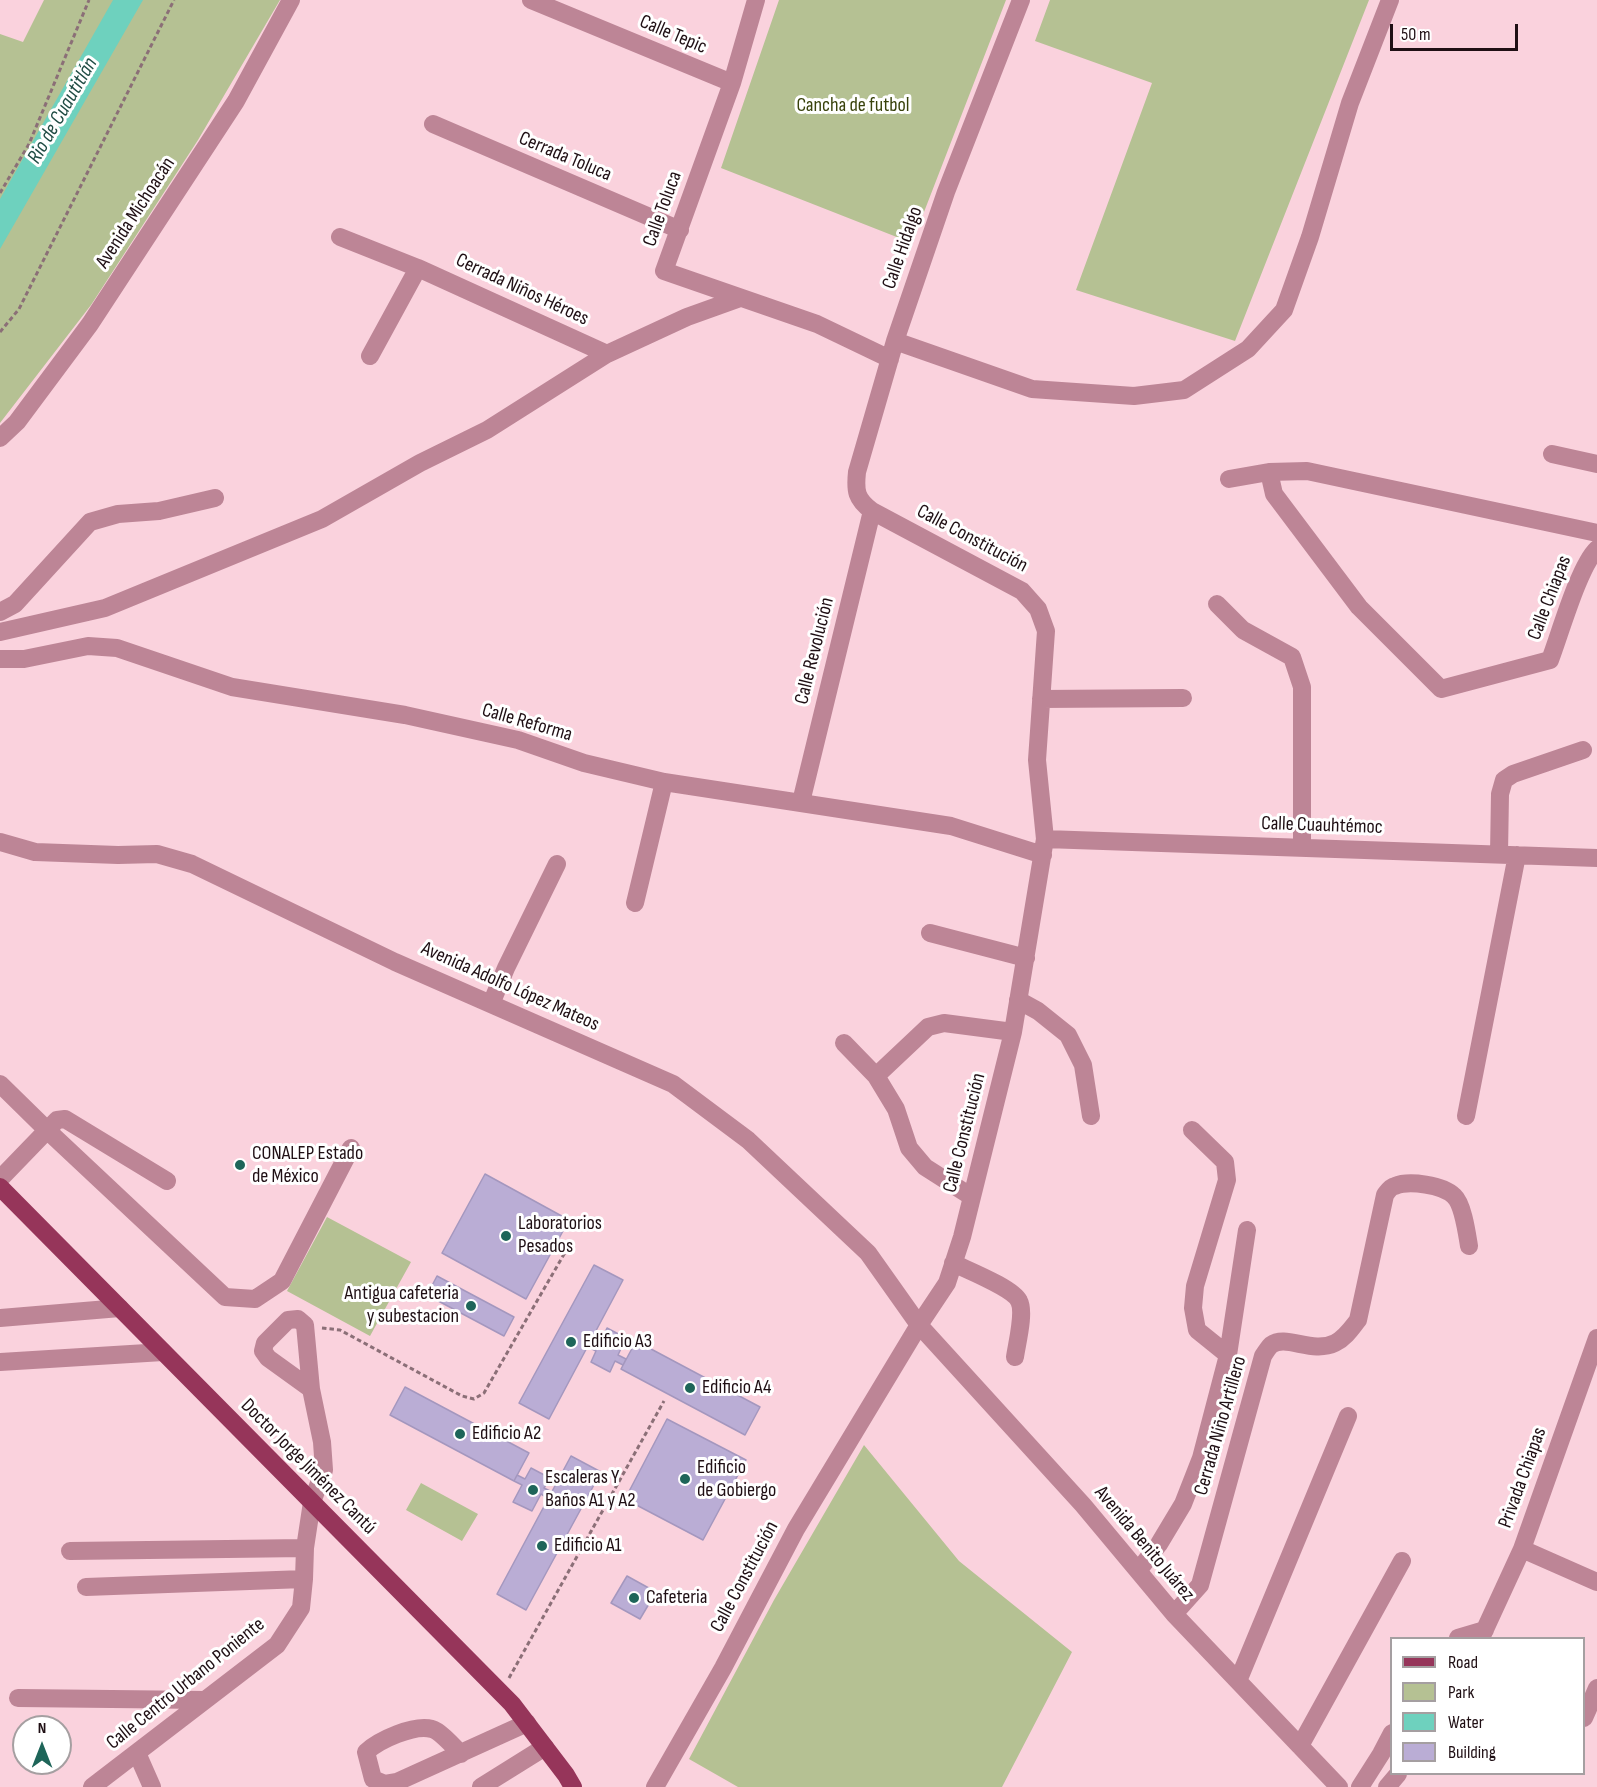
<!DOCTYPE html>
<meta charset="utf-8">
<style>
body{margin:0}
#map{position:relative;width:1597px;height:1787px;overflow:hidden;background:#fad2dd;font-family:"Sofia Sans Condensed",sans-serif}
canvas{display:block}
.legend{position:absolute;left:1390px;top:1637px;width:195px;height:138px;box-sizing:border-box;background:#fff;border:2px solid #a59fa1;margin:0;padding:8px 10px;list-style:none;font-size:18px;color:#1f0f14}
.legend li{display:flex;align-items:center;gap:12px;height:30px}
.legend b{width:30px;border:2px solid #a59fa1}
.north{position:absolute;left:12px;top:1715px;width:60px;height:60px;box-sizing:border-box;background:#fff;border:2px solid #a59fa1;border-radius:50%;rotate:0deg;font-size:16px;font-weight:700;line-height:24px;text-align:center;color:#1f0f14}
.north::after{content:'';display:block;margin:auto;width:21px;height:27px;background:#1e6559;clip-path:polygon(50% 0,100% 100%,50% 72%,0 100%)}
.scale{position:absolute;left:1390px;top:24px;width:128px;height:27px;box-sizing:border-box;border:3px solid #1f0f14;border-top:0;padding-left:8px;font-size:18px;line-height:21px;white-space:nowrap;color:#1f0f14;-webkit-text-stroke:4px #fff;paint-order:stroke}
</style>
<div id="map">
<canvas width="1597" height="1787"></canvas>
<ul class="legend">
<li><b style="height:8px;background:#96355a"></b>Road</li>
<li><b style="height:16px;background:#b5c193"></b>Park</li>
<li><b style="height:16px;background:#6ed1be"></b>Water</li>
<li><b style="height:16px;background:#baadd5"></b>Building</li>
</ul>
<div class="north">N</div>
<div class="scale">50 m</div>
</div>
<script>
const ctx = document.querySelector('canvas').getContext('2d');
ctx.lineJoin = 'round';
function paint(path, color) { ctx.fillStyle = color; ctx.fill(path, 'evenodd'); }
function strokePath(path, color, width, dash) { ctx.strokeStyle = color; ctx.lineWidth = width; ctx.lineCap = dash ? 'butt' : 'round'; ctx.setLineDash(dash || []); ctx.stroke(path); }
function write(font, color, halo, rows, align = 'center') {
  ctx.font = font + ' "Sofia Sans Condensed",sans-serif'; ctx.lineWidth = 6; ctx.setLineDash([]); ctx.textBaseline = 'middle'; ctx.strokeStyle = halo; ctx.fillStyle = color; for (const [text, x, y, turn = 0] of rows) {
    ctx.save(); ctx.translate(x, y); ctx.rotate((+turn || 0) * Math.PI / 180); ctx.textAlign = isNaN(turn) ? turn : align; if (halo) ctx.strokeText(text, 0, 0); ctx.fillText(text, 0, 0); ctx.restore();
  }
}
paint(new Path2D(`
 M44 0H280L198 140 91 305 0 423V34L23 42Z
 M779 0H1006L912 243 721 168Z
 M1050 0H1369L1235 341 1076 290 1152 83 1035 41Z
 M327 1217 411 1262 370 1336 287 1291Z
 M864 1445 959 1561 1072 1652 1002 1787H738L689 1759 774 1600Z
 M421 1483 478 1514 462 1541 406 1510Z`), '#b5c193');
paint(new Path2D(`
 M113 0H143L0 249V199Z`), '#6ed1be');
const building = new Path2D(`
 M485 1174 569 1220 526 1299 442 1253Z
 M594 1265 623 1280 549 1419 519 1403Z
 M437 1276 514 1317 504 1336 427 1295Z
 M607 1328 626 1338 618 1355 626 1359 623 1365 615 1361 610 1372 591 1362 596 1351 588 1347 591 1341 599 1345Z
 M636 1341 760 1407 745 1435 621 1369Z
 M405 1387 529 1453 514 1481 390 1415Z
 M667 1419 746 1460 703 1540 625 1499Z
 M571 1456 601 1472 526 1610 497 1594Z
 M531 1468 550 1478 544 1488 552 1492 549 1499 541 1494 532 1511 513 1502 522 1485 514 1481 517 1475 525 1479Z
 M627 1576 656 1592 640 1619 611 1603Z`);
paint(building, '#baadd5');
strokePath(building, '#a497be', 1.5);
strokePath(new Path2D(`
 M0 193 29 144 89 0
 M0 332 19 309 174 0
 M322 1328 340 1330 462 1396 474 1399 484 1393 567 1249
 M509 1678 664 1401`), '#8b6f77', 3, [4.5, 3]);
strokePath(new Path2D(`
 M531 0 732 83
 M756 0 732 83 664 271 817 324 890 359
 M433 124 680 230
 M340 237 418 268 607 354
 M895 341 1032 389 1134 396 1184 390 1248 349 1284 310 1310 237 1350 103 1390 0
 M370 356 418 268
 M0 438 17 422 90 324 236 101 291 0
 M1552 454 1597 464
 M1269 472 1274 494 1359 607 1441 689 1550 660C1560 634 1579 566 1597 549
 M1229 479 1269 472 1307 471 1597 533
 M1217 604 1243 630 1292 657 1302 687V848
 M0 612 15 604 90 522 118 514 159 511 215 498
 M0 632 105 608 322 519 420 463 487 430 607 354 687 317 740 298
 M0 659H24L88 646 117 648 232 687 405 715 518 740 584 763 664 782 951 826 1043 855
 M1041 699 1183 698
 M801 802 872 511
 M1045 839 1597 858
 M0 842 35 852 118 855 157 854 192 864 395 962 673 1084 748 1140 868 1253 919 1325 1083 1505 1174 1614 1339 1787
 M1499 854 1500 794 1504 780 1513 774 1583 750
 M635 903 664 782
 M930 933 1026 958
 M1018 1000 1038 1011 1068 1035 1083 1065 1091 1116
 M491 1004 506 968 557 864
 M844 1043 876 1076 896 1109 909 1148 925 1167 972 1197
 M876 1076 928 1027 944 1023 1013 1032
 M0 1084 48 1131 225 1297 255 1299 282 1281 351 1148
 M1466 1116 1517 855
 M1192 1130 1225 1162 1227 1180 1195 1286 1193 1308 1197 1330 1228 1355
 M0 1179 57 1120 65 1119 167 1181
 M953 1263C967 1270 1013 1288 1019 1301 1025 1312 1017 1343 1015 1357
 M0 1318 120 1308
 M0 1362 163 1352
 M1522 1549 1597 1582
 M70 1551 305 1548
 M1138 1571 1159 1544 1183 1504 1201 1458 1228 1355 1247 1230
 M86 1587 304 1579
 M1174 1614 1200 1585 1263 1356C1265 1353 1268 1348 1271 1345 1286 1334 1312 1354 1335 1343 1345 1338 1351 1329 1358 1320L1385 1195C1388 1191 1390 1187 1395 1186 1409 1180 1443 1185 1454 1196 1463 1204 1467 1234 1469 1246
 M1458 1638 1485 1630
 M1481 1638 1522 1549 1597 1338
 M1238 1681 1348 1416
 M18 1698 205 1700
 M1584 1718 1597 1688
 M1300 1746 1402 1561
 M137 1753 152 1787
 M461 1754C454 1747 440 1731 432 1729 414 1724 379 1740 366 1752L373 1779 385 1784 397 1782 527 1723
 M92 1787 277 1645 301 1608 304 1579 305 1548 312 1502 324 1470 322 1442 311 1389 305 1325 298 1319 288 1320 265 1343 263 1351 268 1358 311 1389
 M481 1787 545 1747
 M655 1787 723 1668 796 1529 919 1325 947 1283 962 1237 1013 1032 1045 839 1037 760 1046 631 1038 609 1022 591 872 511C856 499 855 491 857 472L895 341 946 192 1021 0
 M1360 1787 1381 1754 1392 1733
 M1387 1787 1398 1774`), '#bd8596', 18);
strokePath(new Path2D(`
 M0 1187 512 1704 566 1775 573 1787`), '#96355a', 18);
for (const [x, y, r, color] of [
 [240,1165,6,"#1e6559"],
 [506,1236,6,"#1e6559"],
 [471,1306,6,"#1e6559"],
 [571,1342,6,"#1e6559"],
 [690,1388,6,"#1e6559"],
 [460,1434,6,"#1e6559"],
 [685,1479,6,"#1e6559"],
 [533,1490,6,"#1e6559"],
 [542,1546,6,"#1e6559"],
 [634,1598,6,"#1e6559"]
]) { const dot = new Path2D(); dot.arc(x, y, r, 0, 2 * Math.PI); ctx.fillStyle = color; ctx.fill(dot); strokePath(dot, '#fff', 2); }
write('20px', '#1f0f14', '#fff', [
 ["Calle Tepic",673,35,23],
 ["Cerrada Toluca",565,157,23],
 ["Calle Toluca",663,209,-70],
 ["Avenida Michoacán",136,213,-57],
 ["Calle Hidalgo",903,248,-71],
 ["Cerrada Niños Héroes",522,290,25],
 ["Calle Constitución",972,539,28],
 ["Calle Chiapas",1550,598,-69],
 ["Calle Revolución",815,651,-76],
 ["Calle Reforma",527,723,16],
 ["Calle Cuauhtémoc",1322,826,2],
 ["Avenida Adolfo López Mateos",510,987,24],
 ["Calle Constitución",965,1133,-76],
 ["Cerrada Niño Artillero",1221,1426,-74],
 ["Doctor Jorge Jiménez Cantú",308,1467,45],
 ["Privada Chiapas",1523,1478,-70],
 ["Avenida Benito Juárez",1144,1544,50],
 ["Calle Constitución",745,1577,-62],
 ["Calle Centro Urbano Poniente",186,1684,-39]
]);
write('20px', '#38420b', '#fff', [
 ["Cancha de futbol",853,106]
]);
write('20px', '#1f0f14', '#fff', [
 ["CONALEP Estado",252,1154],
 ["de México",252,1177],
 ["Laboratorios",518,1224],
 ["Pesados",518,1247],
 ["Antigua cafeteria",459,1294,"right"],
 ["y subestacion",459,1317,"right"],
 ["Edificio A3",583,1342],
 ["Edificio A4",702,1388],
 ["Edificio A2",472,1434],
 ["Edificio",697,1468],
 ["de Gobiergo",697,1491],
 ["Escaleras Y",545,1478],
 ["Baños A1 y A2",545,1501],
 ["Edificio A1",554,1546],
 ["Cafeteria",646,1598]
], 'left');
write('italic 21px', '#214d45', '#fff', [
 ["Rio de Cuautitlán",63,111,-60]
]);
</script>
